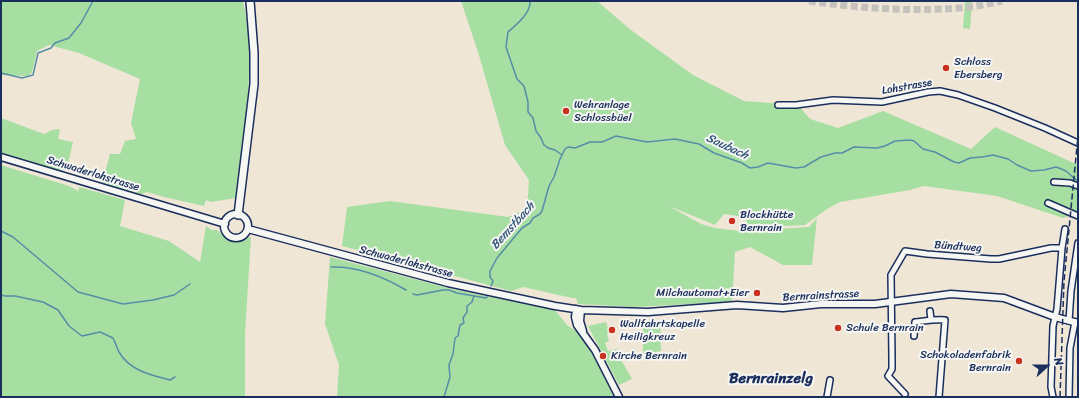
<!DOCTYPE html>
<meta charset="utf-8">
<style>
body{margin:0}
#map{position:relative;width:1079px;height:398px;overflow:hidden;background:#efe6d5;font-family:Sriracha,sans-serif}
canvas{display:block}
.frame{position:absolute;inset:0;border:2px solid #1b2f5e;pointer-events:none}
.north{position:absolute;left:1027px;top:346px;width:40px;height:40px;-webkit-text-stroke:3px #f6f6f2;paint-order:stroke;rotate:69deg;font-size:11px;font-weight:700;line-height:16px;text-align:center;color:#1b2f5e}
.north::after{content:'';display:block;margin:auto;width:14px;height:18px;background:#1b2f5e;clip-path:polygon(50% 0,100% 100%,50% 72%,0 100%)}
</style>
<div id="map">
<canvas width="1079" height="398"></canvas>
<div class="frame"></div>
<div class="north">N</div>
</div>
<script>
const ctx = document.querySelector('canvas').getContext('2d');
ctx.lineJoin = 'round';
function paint(path, color) { ctx.fillStyle = color; ctx.fill(path, 'evenodd'); }
function strokePath(path, color, width, dash) { ctx.strokeStyle = color; ctx.lineWidth = width; ctx.lineCap = dash ? 'butt' : 'round'; ctx.setLineDash(dash || []); ctx.stroke(path); }
function write(font, color, halo, rows, align = 'center') {
  ctx.font = font + ' Sriracha,sans-serif'; ctx.lineWidth = 4; ctx.setLineDash([]); ctx.textBaseline = 'middle'; ctx.strokeStyle = halo; ctx.fillStyle = color; for (const [text, x, y, turn = 0] of rows) {
    ctx.save(); ctx.translate(x, y); ctx.rotate((+turn || 0) * Math.PI / 180); ctx.textAlign = isNaN(turn) ? turn : align; if (halo) ctx.strokeText(text, 0, 0); ctx.fillText(text, 0, 0); ctx.restore();
  }
}
paint(new Path2D(`
 M1 1H243C257 62 244 136 236 198L211 202 206 200 204 206 164 197 147 192 139 195 102 184 110 154H120L125 141 136 139 131 123 140 79 79 53 49 45 37 51 32 72 28 76 1 75Z
 M461 1H597L631 30 693 75 744 101 798 105 810 119 838 128 883 111 971 149 995 127 1078 165V213L1063 218 997 196 924 186 910 190 840 202 827 209 805 225 748 228 745 217 724 214 715 225 669 206 701 224 715 228 739 231 809 227 817 218 812 265H783L750 247 735 252 732 302 634 307 578 304 576 298H572L523 287 511 291 342 246 347 207 390 201 508 217 527 209 529 180 505 145 478 52Z
 M965 1H972L970 29 963 28Z
 M1 118 44 134 52 130 60 129 58 139 73 142 67 168 61 172 1 154Z
 M1 165 69 186 77 190 78 192 79 187 125 200 120 226 169 241 200 262 206 226 212 230H217L220 233H223L234 240 251 237 245 334V397H1Z
 M330 257 452 289 555 310 567 325 583 336 614 397H337L339 365 325 324Z
 M606 322 609 333 607 334 609 341 605 343 608 351 617 349 620 358 632 379 619 385 588 326Z
 M643 322H660L661 351 643 354Z`), '#a7dfa3');
strokePath(new Path2D(`
 M530 1C531 13 516 25 508 32L506 47 517 79 524 86 528 102V112L533 118 536 131 541 138 544 145 548 148 555 150 562 155
 M1 73 22 78 33 75 38 53 51 48 55 43 69 38 81 23 93 1
 M1 231 13 237 78 292 123 304 153 300 174 295 190 284
 M331 267C357 266 384 277 406 290
 M491 286 493 281 490 277V271L497 258 522 228 530 223 533 218 540 214 542 211 549 186 554 177 560 159 565 149 568 147 575 148 590 142H602L616 136 647 142 675 139 699 144 714 153 742 163 750 168 758 167 768 163 796 168 804 167 821 157 835 153H842L854 147 877 148 885 146 895 141 910 140 914 141 923 149 935 152 954 162 959 163 970 158 982 157 993 155 1008 159 1017 165 1031 171 1044 170 1056 167 1059 168 1066 171 1075 179 1078 180
 M413 294 417 295 443 290H449L457 293 486 298 487 297
 M1 295 5 296H15L43 302 58 310 69 326 82 336 100 332 113 338C115 342 117 348 119 352 130 371 151 375 170 380L175 377
 M444 397 450 377 449 365 453 354 455 338 458 336 460 325 464 323 463 318 467 312V306L472 302 474 296`), '#558ea6', 1.5);
strokePath(new Path2D(`
 M809 1C859 8 910 12 960 8 974 7 988 4 1002 1`), '#c5c1bd', 7, [7, 3.5]);
const minor = new Path2D(`
 M778 105H796L833 100 882 102 928 92 940 91 958 95 995 108 1045 128 1078 143
 M1054 182 1070 183 1078 186
 M1048 203 1078 216
 M1062 248 1065 229
 M930 311 931 320
 M1069 321 1071 291 1078 243
 M914 336 915 322C925 321 935 319 945 320L939 397
 M905 394 888 376 892 369V359L891 275 905 251 927 254 991 259H999L1051 248H1062L1057 309 1053 326 1051 387 1053 397
 M827 397 830 380
 M1069 397 1070 348 1075 322`);
const major = new Path2D(`
 M1 157 225 224
 M224 226a12 12 0 1 1 24 0a12 12 0 1 1-24 0Z
 M248 229 448 283 555 306 581 310 648 312 737 305 783 308 821 304H875L951 294 1004 298 1055 317 1078 323
 M576 309 575 317 577 325 595 350 619 397
 M581 310 580 321 583 331`);
const highway = new Path2D(`
 M238 215 254 84V53L250 1`);
strokePath(minor, '#1b2f5e', 8);
strokePath(major, '#1b2f5e', 9);
strokePath(highway, '#1b2f5e', 10);
strokePath(minor, '#f6f6f2', 5);
strokePath(major, '#f6f6f2', 6);
strokePath(highway, '#f6f6f2', 7);
strokePath(new Path2D(`
 M1060 397 1064 281 1078 136`), '#1b2f5e', 1.5, [6, 3]);
for (const [x, y, r, color] of [
 [946,68,4,"#c8321e"],
 [566,111,4,"#c8321e"],
 [732,221,4,"#c8321e"],
 [757,293,4,"#c8321e"],
 [838,328,4,"#c8321e"],
 [612,330,4,"#c8321e"],
 [603,356,4,"#c8321e"],
 [1019,361,4,"#c8321e"]
]) { const dot = new Path2D(); dot.arc(x, y, r, 0, 2 * Math.PI); ctx.fillStyle = color; ctx.fill(dot); strokePath(dot, '#f6f6f2', 1.5); }
write('11px', '#1b2f5e', '#f6f6f2', [
 ["Schloss",954,62],
 ["Ebersberg",954,75],
 ["Wehranlage",574,105],
 ["Schlossbüel",574,118],
 ["Blockhütte",740,215],
 ["Bernrain",740,228],
 ["Milchautomat+Eier",749,293,"right"],
 ["Wallfahrtskapelle",620,324],
 ["Heiligkreuz",620,337],
 ["Schule Bernrain",846,328],
 ["Schokoladenfabrik",1011,355,"right"],
 ["Bernrain",1011,368,"right"],
 ["Kirche Bernrain",611,356]
], 'left');
write('11px', '#1b2f5e', '#f6f6f2', [
 ["Lohstrasse",907,87,-10],
 ["Schwaderlohstrasse",93,174,17],
 ["Bündtweg",958,247,4],
 ["Schwaderlohstrasse",406,262,15],
 ["Bernrainstrasse",821,296,-3]
]);
write('italic 12px', '#33567c', '#f6f6f2', [
 ["Saubach",727,147,25],
 ["Bemstbach",513,226,-48]
]);
write('bold 15px', '#1b2f5e', '#f6f6f2', [
 ["Bernrainzelg",771,379]
]);
</script>
